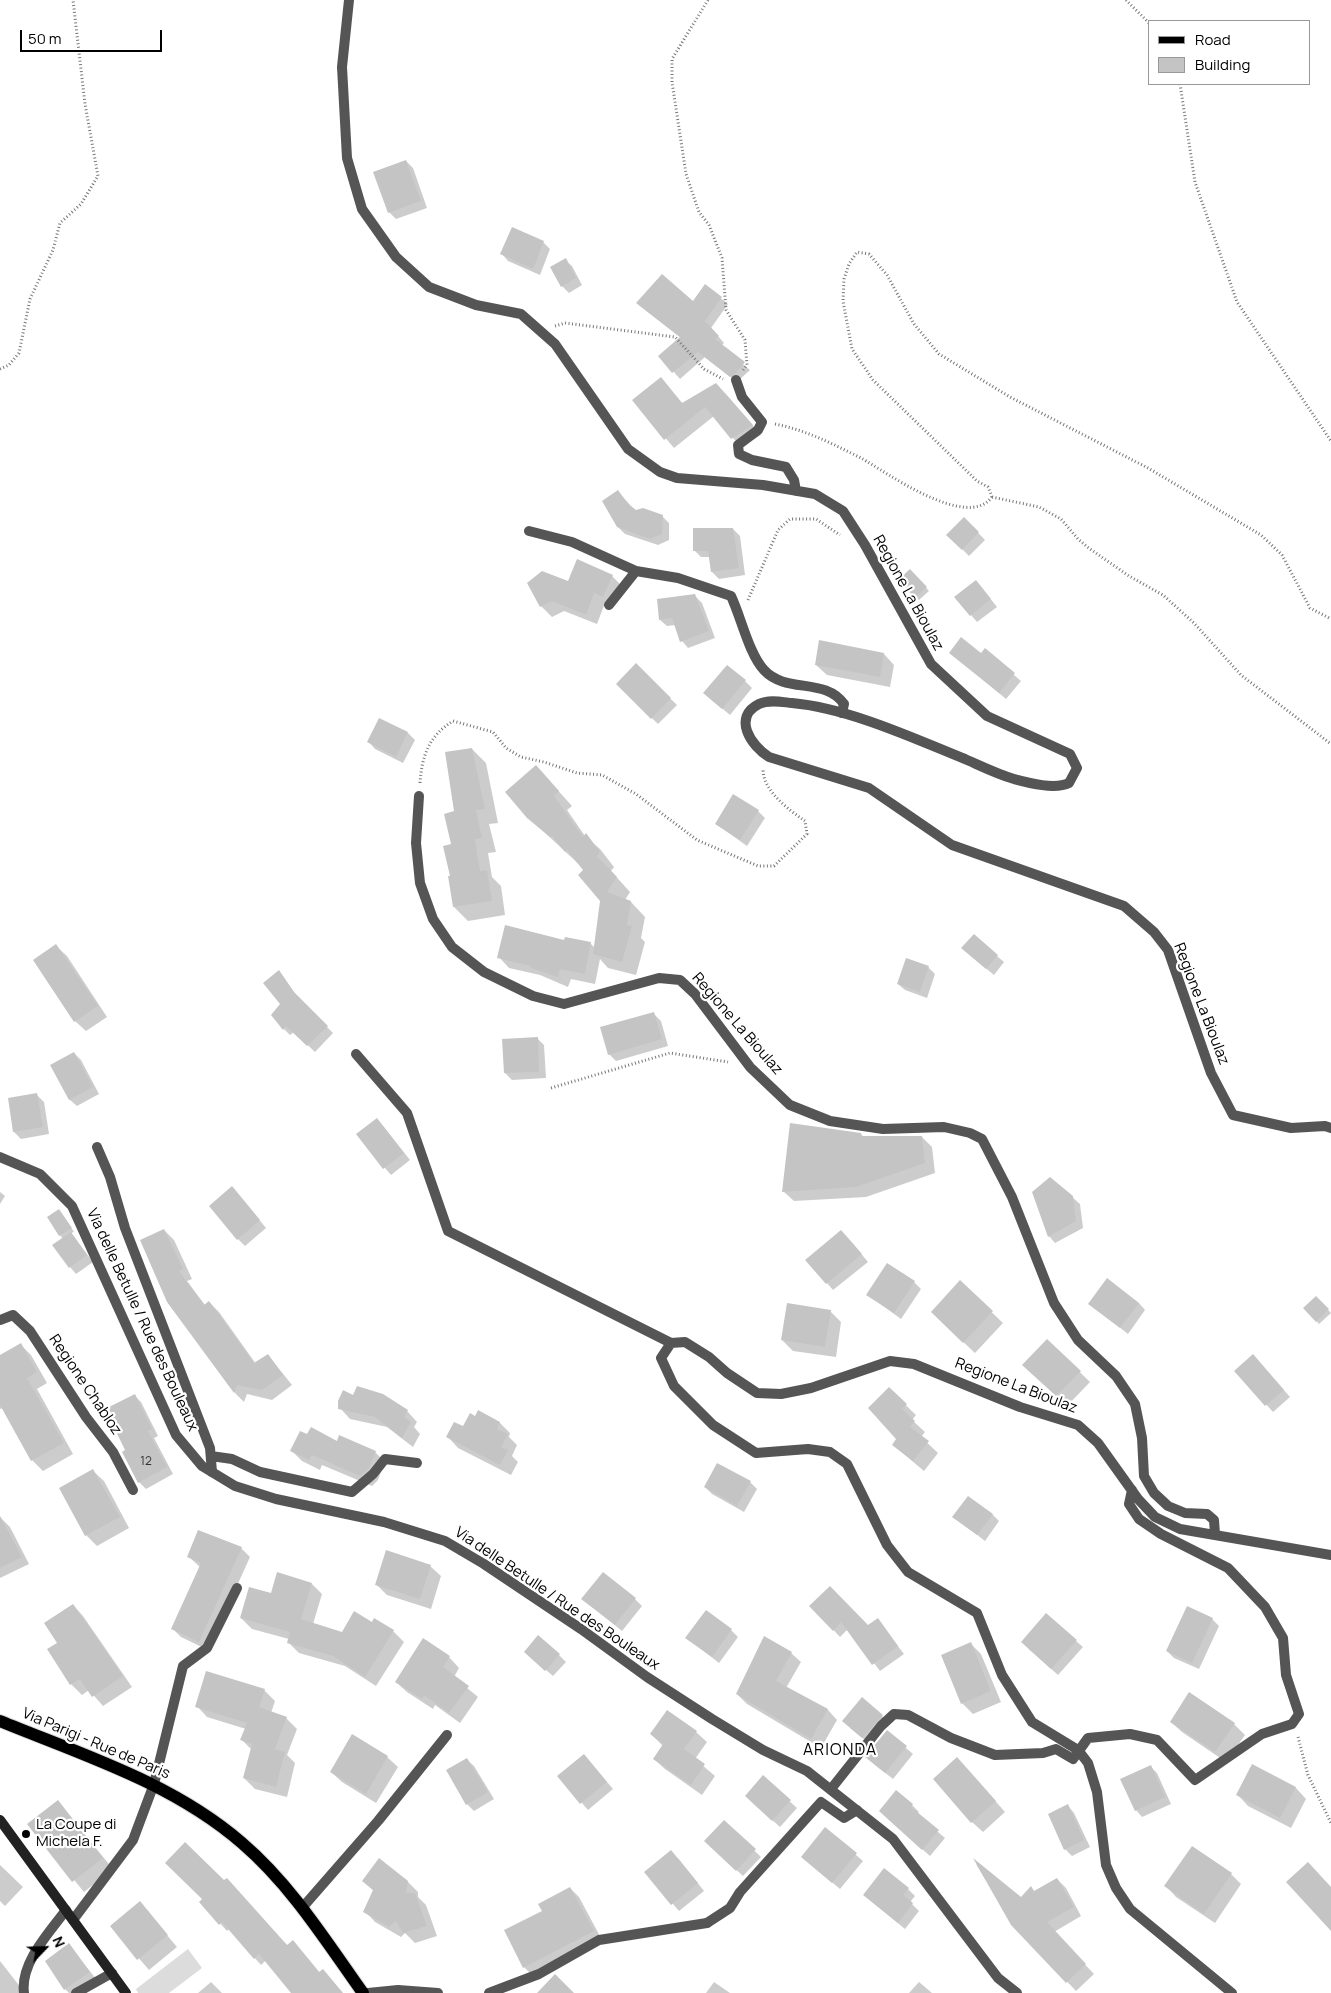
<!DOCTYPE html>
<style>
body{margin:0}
#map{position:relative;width:1331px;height:1993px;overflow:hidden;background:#fff;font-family:Manrope,sans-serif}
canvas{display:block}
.legend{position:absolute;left:1148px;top:20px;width:162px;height:65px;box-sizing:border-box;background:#fff;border:1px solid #999;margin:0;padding:6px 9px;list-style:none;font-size:15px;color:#000}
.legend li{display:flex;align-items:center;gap:10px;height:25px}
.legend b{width:25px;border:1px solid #999}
.north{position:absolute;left:20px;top:1923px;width:50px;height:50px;-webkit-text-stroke:4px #fff;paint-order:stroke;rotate:66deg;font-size:14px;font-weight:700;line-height:20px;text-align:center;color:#000}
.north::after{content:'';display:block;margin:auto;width:18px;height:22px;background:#000;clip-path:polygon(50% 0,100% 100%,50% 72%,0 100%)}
.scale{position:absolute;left:20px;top:30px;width:142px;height:22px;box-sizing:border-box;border:2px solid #000;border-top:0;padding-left:6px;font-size:15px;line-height:18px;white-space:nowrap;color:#000;-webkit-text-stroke:4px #fff;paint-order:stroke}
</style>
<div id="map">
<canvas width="1331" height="1993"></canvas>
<ul class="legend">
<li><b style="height:6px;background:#000"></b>Road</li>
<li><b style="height:14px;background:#c4c4c4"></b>Building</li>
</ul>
<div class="north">N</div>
<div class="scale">50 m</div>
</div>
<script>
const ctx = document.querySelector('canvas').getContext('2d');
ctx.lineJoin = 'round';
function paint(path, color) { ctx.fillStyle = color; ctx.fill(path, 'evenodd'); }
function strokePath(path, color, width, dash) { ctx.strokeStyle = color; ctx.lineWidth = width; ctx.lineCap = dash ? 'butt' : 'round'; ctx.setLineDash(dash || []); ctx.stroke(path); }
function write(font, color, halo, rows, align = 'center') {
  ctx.font = font + ' Manrope,sans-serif'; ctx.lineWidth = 4.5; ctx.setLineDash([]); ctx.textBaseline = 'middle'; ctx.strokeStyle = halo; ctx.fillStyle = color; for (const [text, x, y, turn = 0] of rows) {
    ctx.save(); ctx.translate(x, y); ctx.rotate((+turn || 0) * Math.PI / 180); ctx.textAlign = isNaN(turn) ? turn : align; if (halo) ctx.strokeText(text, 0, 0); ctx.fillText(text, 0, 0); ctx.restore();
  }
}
paint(new Path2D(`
 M188 1949 202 1968 169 1993H138L136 1989Z`), '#dcdcdc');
paint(new Path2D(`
 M406 161 413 168 427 208 396 219 389 212Z
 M543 242 550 249 540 275 508 261 502 254Z
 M565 260 572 266 582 285 569 293 562 286Z
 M705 286 728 304 711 328 724 343 721 346 750 370 737 382 705 357 680 379 660 356 681 338 644 309 693 303Z
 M661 379 683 404 725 393 761 435 741 447 714 416 674 448 634 401Z
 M618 491 636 512 662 516 669 523V540L658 545 625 534 618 527Z
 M964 518 985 540 969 556 948 535Z
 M733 529 740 536 745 575 719 579 712 572 710 557H701L694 550Z
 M910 571 929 591 919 600 900 580Z
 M612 576 622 586 605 603 597 624 564 611 552 617 541 606 568 583Z
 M982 588 997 607 977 622 971 615Z
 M695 596 702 603 715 638 688 648 682 641 676 625 667 626 660 620Z
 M985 650 1021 681 1006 699 958 659 981 655Z
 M884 654 894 665 890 687 827 675 816 665Z
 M636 665 677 705 658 724 617 684Z
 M745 681 752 688 730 715 712 700Z
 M380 719 408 733 415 740 403 763 375 749 369 742Z
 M472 749 486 763 498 823 489 824 496 852 488 853 492 877 501 886 505 915 468 921 454 907 452 877 455 812Z
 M536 766 572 806 567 810 585 836 600 849 614 867 611 871 630 892 625 900 631 902 645 917 641 938 645 942 636 975 608 968 600 959 595 984 571 979 568 987 540 975 509 968 499 957 565 941 590 943 595 948 601 900 585 870 528 817Z
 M758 811 765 818 747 846 716 824Z
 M56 946 67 956 107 1017 86 1031 75 1021Z
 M970 955 997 956 1004 962 994 975Z
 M928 967 935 974 927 998 905 990 898 984Z
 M278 972 300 1000 333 1033 315 1052 294 1032 290 1035 284 1029Z
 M654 1014 661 1021 668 1046 616 1061 609 1054Z
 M537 1038 544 1045 546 1078 512 1080 505 1073Z
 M74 1053 81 1060 99 1094 77 1106 70 1100 52 1066Z
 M37 1095 44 1102 49 1134 21 1139 14 1132Z
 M383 1126 410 1160 391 1175 357 1135Z
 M861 1134 865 1138 922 1137 932 1147 935 1173 866 1197 794 1201 784 1192Z
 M0 1192 5 1196 0 1204Z
 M239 1195 266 1228 245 1246 238 1239Z
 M1072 1197 1080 1204 1083 1228 1055 1243 1049 1236Z
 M59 1210 74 1232 71 1233 93 1262 76 1274 70 1267 63 1239 60 1235Z
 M164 1230 174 1240 192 1279 187 1281 205 1305 209 1302 219 1312 256 1364 268 1355 292 1385 272 1400 247 1394 244 1402 235 1393 168 1301Z
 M848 1238 868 1262 833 1290 807 1260Z
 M914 1282 921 1289 901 1319 868 1295Z
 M960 1282 1003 1323 975 1353 943 1323Z
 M1316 1297 1331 1313 1319 1324 1305 1308Z
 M1139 1303 1145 1310 1128 1334 1090 1304Z
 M830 1311 841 1322 836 1357 793 1351 782 1340Z
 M1047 1340 1090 1382 1067 1406 1024 1365Z
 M21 1345 31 1355 47 1383 37 1389 73 1454 43 1471 32 1460 3 1408 0 1409V1356Z
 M1260 1363 1290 1397 1273 1412 1236 1371Z
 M889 1389 916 1415 912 1420 925 1432 921 1437 938 1453 924 1471 893 1445 898 1438Z
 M135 1396 141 1402 158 1436 154 1438 173 1474 146 1489 139 1482 127 1450Z
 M354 1397 407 1411 417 1422 414 1427 420 1434 413 1447 387 1427 350 1419 340 1408Z
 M476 1417 500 1423 510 1433 509 1437 517 1445 512 1456 518 1462 511 1475 458 1448 448 1437Z
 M292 1451 375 1452 385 1462 378 1480 372 1486 322 1465 320 1470 302 1461Z
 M93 1471 104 1481 129 1528 97 1546 86 1535 61 1489Z
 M750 1482 757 1489 744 1512 712 1494 705 1487Z
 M992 1514 999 1521 985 1541 954 1517Z
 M0 1517 10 1527 29 1564 0 1578Z
 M241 1548 250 1557 208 1650 181 1637 172 1628 200 1567 189 1557Z
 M430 1566 441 1576 431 1609 387 1595 377 1585Z
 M312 1584 322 1594 313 1624 343 1633 372 1624 393 1631 404 1642 376 1686 345 1666 299 1653 288 1642 289 1639 252 1629 241 1618 271 1595Z
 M635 1599 642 1606 622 1631 590 1605Z
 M73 1605 83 1616 132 1687 103 1706 89 1690 82 1695 71 1684 59 1643Z
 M811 1606 868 1626 878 1620 904 1654 880 1671 848 1629 840 1637Z
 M1212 1619 1219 1626 1199 1669 1174 1658 1167 1651Z
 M731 1630 738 1637 719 1663 687 1638Z
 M1076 1641 1083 1647 1058 1675 1029 1649Z
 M971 1644 981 1654 1001 1702 973 1714 962 1703Z
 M791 1653 801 1662 786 1688 828 1710 837 1720 821 1748 747 1704 737 1694Z
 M559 1655 566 1662 553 1676 532 1658Z
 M449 1657 459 1668 454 1677 478 1697 460 1723 435 1705 433 1709 407 1692 396 1682Z
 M264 1690 275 1701 271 1713 286 1718 297 1729 287 1755 295 1763 287 1797 255 1789 244 1778 252 1750 242 1740 246 1729 207 1717 197 1706Z
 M882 1716 889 1723 870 1744 850 1728Z
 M1171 1722 1234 1724 1245 1735 1226 1762 1182 1732Z
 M696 1732 707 1742 695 1759 715 1776 702 1795 665 1769 654 1759 663 1746 651 1734Z
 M887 1732 913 1754 893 1779 874 1764Z
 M387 1757 398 1767 376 1803 342 1782 331 1772Z
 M467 1760 474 1766 494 1799 474 1811 467 1804Z
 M590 1762 613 1789 588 1810 559 1776Z
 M1253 1766 1296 1788 1306 1799 1291 1828 1248 1806 1238 1795Z
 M1151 1767 1157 1773 1171 1804 1142 1817 1136 1810Z
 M968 1770 1005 1812 983 1832 972 1822Z
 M763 1777 797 1808 780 1827 753 1803Z
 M58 1802 113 1869 84 1892 29 1825Z
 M912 1805 919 1812 917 1814 945 1838 930 1856 887 1818Z
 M1068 1806 1074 1813 1090 1847 1072 1856 1065 1849Z
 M724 1821 761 1857 743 1876 706 1841Z
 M826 1829 863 1861 840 1889 809 1863Z
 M678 1858 704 1891 679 1911 646 1872Z
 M976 1864 1021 1899 1031 1888 1035 1892 1057 1879 1066 1888 1081 1916 1054 1932 1094 1974 1076 1991 1012 1924Z
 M0 1865 23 1887 5 1906 0 1901Z
 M1231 1874 1241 1884 1215 1923 1176 1897 1166 1886Z
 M363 1881 408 1882 418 1892V1897L426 1905 437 1936 415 1943 405 1933 401 1937 375 1922 365 1911 374 1891Z
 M224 1882 288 1946 293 1941 320 1973 342 1993H294L266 1960 261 1965 229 1929 227 1931 201 1902Z
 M570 1888 579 1897 602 1940 533 1976 524 1967Z
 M908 1889 915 1896 910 1902 919 1911 905 1929 871 1901Z
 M140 1903 177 1947 149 1970 111 1926Z
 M69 1945 96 1979 76 1993H69L65 1989Z
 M0 1961 25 1993H0Z
 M211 1982 222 1993H198Z
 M714 1982 730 1993H706Z
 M919 1982 932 1993H909Z`), '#0003');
paint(new Path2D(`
 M406 160 421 201 388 213 373 172Z
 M512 227 544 241 533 269 500 254Z
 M566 258 576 278 561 287 550 267Z
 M662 274 693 301 705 284 722 297 705 321 719 336 715 339 745 362 736 373 730 377 698 352 672 373 658 356 680 337 636 303Z
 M661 377 682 403 716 383 753 425 731 439 705 407 664 440 632 400Z
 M618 490 627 503 636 510 643 508 663 515 662 534 650 539 617 527 602 501Z
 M964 517 979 532 962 550 946 535Z
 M693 528H733L739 568 711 572 708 551H693Z
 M577 559 613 575 603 597 594 593 586 615 552 601 540 607 527 583 542 571 568 581Z
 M910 569 927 587 915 598 898 580Z
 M976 580 991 599 970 616 954 597Z
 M695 594 709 631 680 642 672 618 659 620 657 599Z
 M961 637 981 653 985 648 1015 673 999 693 949 653Z
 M819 640 884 653 880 677 815 665Z
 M636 663 671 698 651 719 616 684Z
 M727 665 746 680 722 709 703 693Z
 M379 718 408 732 396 757 367 742Z
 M472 748 485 809 476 810 482 838 475 839 480 871 487 870 492 901 453 907 448 876H450L443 846 451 844 444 814 454 811 445 752Z
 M536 765 559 791 554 796 583 837 586 833 600 852 597 856 617 877 607 892 631 901 627 925 632 926 622 962 593 954 600 901 578 875 583 870 567 850 565 852 552 836 550 837 527 818 505 792Z
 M733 794 759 810 740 840 715 824Z
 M505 925 564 940 565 937 591 942 585 974 560 969 558 977 531 968V966L497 958Z
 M974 934 998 955 986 969 961 948Z
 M56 944 98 1006 74 1022 33 960Z
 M906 958 929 966 920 992 897 984Z
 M279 970 294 992 328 1026 307 1046 286 1026 283 1030 271 1015 280 1004 263 983Z
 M654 1012 662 1039 608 1055 600 1027Z
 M538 1037 539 1072 504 1073 502 1039Z
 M74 1052 93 1087 69 1100 50 1065Z
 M37 1093 43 1127 13 1132 8 1098Z
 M377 1118 404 1153 383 1169 356 1134Z
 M790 1123 861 1133V1136H922L925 1163 856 1187 782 1192Z
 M1050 1177 1073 1196 1076 1221 1048 1237 1032 1192Z
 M232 1186 260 1220 237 1240 209 1206Z
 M59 1209 72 1228 59 1236 47 1217Z
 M164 1229 183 1269 179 1271 204 1305 209 1301 254 1363 268 1354 283 1375 262 1390 237 1385 234 1393 167 1302 140 1240Z
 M841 1230 862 1254 826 1284 805 1260Z
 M71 1232 87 1255 69 1268 52 1245Z
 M887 1263 915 1281 894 1313 866 1295Z
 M1107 1278 1139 1303 1120 1328 1088 1304Z
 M960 1280 993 1311 963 1343 931 1312Z
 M1316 1296 1329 1309 1316 1322 1303 1308Z
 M787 1303 831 1310 825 1347 781 1340Z
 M1047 1339 1081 1371 1056 1396 1022 1365Z
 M21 1343 37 1372 27 1378 64 1443 31 1461 0 1405V1355Z
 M1253 1354 1284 1390 1265 1406 1234 1371Z
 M357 1386 383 1394 408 1410 404 1417 411 1422 402 1438 375 1417 338 1409V1401L343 1390 353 1395Z
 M889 1387 907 1404 902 1409 915 1421 910 1427 929 1441 913 1461 892 1445 896 1439 868 1408Z
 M135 1394 152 1429 148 1431 167 1467 138 1483 122 1452 125 1450 105 1409Z
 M478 1410 500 1422 497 1429 508 1434 501 1447 508 1450 500 1465 446 1437 454 1422 463 1426 470 1413 475 1416Z
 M311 1427 337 1441 339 1435 376 1451 368 1470 360 1476 312 1455 309 1460 290 1451 300 1431 307 1434Z
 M717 1463 751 1481 737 1506 704 1487Z
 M93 1469 120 1517 85 1536 59 1488Z
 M968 1496 993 1514 977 1535 952 1517Z
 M0 1516 22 1557 0 1568Z
 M198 1530 242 1547 199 1642 171 1629 201 1563 187 1557Z
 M386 1550 431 1565 420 1599 375 1585Z
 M277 1572 312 1583 301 1619 342 1632 354 1611 372 1622 374 1618 394 1630 365 1677 333 1656 287 1643 290 1632 240 1618 249 1587 271 1593Z
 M603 1572 636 1598 615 1625 581 1599Z
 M830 1586 868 1625 878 1618 898 1646 872 1665 841 1622 833 1631 809 1606Z
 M73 1604 123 1676 92 1697 80 1679 70 1685 47 1649 57 1643 44 1623Z
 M1187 1606 1213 1618 1192 1663 1166 1651Z
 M706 1610 732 1629 712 1657 685 1638Z
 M1046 1613 1077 1640 1051 1669 1021 1642Z
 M538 1635 560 1654 545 1671 524 1652Z
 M764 1636 792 1652 776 1681 828 1709 811 1739 736 1694Z
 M423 1638 450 1656 443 1667 469 1686 449 1713 424 1695 422 1699 395 1682Z
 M971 1642 991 1691 961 1704 941 1655Z
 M206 1671 265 1689 259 1707 287 1717 275 1749 285 1752 276 1787 243 1778 252 1744 240 1740 247 1723 195 1707Z
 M1189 1692 1235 1723 1215 1752 1170 1722Z
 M862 1697 883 1715 862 1738 842 1721Z
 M667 1710 697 1731 684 1749 705 1764 691 1785 653 1759 663 1744 650 1734Z
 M887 1730 907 1746 885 1773 865 1757Z
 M352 1734 388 1756 366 1794 330 1772Z
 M584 1754 607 1782 580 1804 557 1776Z
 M957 1757 996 1801 971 1823 933 1779Z
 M467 1758 488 1792 466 1805 446 1770Z
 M1252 1764 1296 1787 1280 1818 1236 1795Z
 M1151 1765 1165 1797 1135 1811 1120 1779Z
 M763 1775 791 1800 772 1821 745 1796Z
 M896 1790 913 1804 911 1807 939 1830 922 1850 879 1811Z
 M58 1800 103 1858 72 1882 27 1824Z
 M1068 1804 1084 1840 1064 1850 1048 1814Z
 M724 1820 756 1849 736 1871 704 1841Z
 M825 1827 857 1853 832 1883 801 1857Z
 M185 1842 224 1880 227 1878 287 1945 293 1940 319 1972 323 1969 343 1993H291L259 1954 254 1959 222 1922 219 1925 199 1902 202 1899 165 1863Z
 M1192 1846 1232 1873 1204 1914 1164 1886Z
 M671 1850 698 1883 671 1905 644 1872Z
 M379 1858 408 1881 406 1893H415L427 1926 403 1933 396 1921 389 1927 363 1912 373 1890 362 1881Z
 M973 1858 1021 1897 1031 1886 1034 1891 1057 1878 1074 1907 1047 1922 1086 1964 1066 1983 1011 1925Z
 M1308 1862 1331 1887V1931L1286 1882Z
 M884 1868 909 1888 903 1895 913 1903 898 1923 863 1895Z
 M570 1887 594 1931 523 1968 504 1930 542 1911 538 1904Z
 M140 1901 168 1935 137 1960 110 1926Z
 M69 1943 90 1972 64 1990 45 1961Z
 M555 1974 574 1993H537Z`), '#c4c4c4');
const primary = new Path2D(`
 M0 1721C83 1755 173 1783 242 1843 291 1885 326 1941 363 1993`);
strokePath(primary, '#dbdbdb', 14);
strokePath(new Path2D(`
 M708 0 672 59V82L686 174 699 212 709 225 722 258 726 310 745 340 747 365 743 370
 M1126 0 1150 24
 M1180 84 1195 182 1237 302 1331 441
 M555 326 565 323 675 337 704 369 723 379
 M0 369 9 365 19 353 30 299 53 250 60 223 81 204 98 176 85 104 73 0
 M775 424C806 430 833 444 861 458 886 472 967 531 992 497
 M992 497 988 487 977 481 873 380 852 349 843 301 844 279 849 264 857 252 869 254 887 275 914 324 939 354 1010 397 1148 468 1261 535 1282 555 1310 608 1331 619
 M992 497 1039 507 1061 519 1078 539 1090 549 1129 576 1163 595 1194 623 1241 675 1331 744
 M748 600 778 530 790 519H816L840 535
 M420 783C422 755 429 736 453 721L493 732 506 748 521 757 544 762 577 773 602 775 636 794 697 840 758 866H774L807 834 805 821C788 809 763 791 763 769
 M551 1088 670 1053 728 1062
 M1298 1737 1308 1775 1331 1823`), '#777', 3, [1, 2.5]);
strokePath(new Path2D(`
 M529 531 572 542 636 571 678 578 731 596C741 617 749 654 764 670 786 694 825 677 844 704L842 713
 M609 605 636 571
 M97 1147 110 1177 125 1228 210 1448 212 1472
 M0 1320 13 1315 30 1331 86 1417 113 1452 133 1490
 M211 1456 232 1459 260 1472 352 1492 373 1474 385 1459 417 1463
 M154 1784 183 1666 207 1648 237 1588
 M302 1908 378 1821 447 1735
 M707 1923 730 1908 740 1892 821 1802 844 1818 857 1810
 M24 1993C20 1963 49 1933 66 1910
 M76 1993 112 1973`), '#555', 10);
strokePath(new Path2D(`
 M349 0 342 67 347 158 362 209 396 257 429 287 476 305 521 314 555 344 628 449 660 472 677 478 763 485 815 494 843 511 865 545 931 664 987 716 1070 754 1077 768 1069 783C1055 790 1029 783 1014 779 997 774 981 766 965 759 913 738 848 708 792 703 782 702 769 699 759 704 732 717 751 746 769 757L869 788 952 845 1124 906 1154 932 1168 950 1211 1073 1233 1115 1291 1128 1325 1126 1331 1128
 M736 380 742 397 762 422 758 430 738 445 739 454 752 460 786 467 794 480 796 491
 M419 796 416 843 420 883 433 919 452 947 484 972 533 996 564 1004 659 978 680 980 695 994 750 1067 790 1105 830 1121 883 1129 944 1127 970 1133 982 1139 1012 1197 1054 1303 1078 1340 1116 1376 1135 1404 1142 1438 1144 1476 1154 1493 1168 1506 1185 1513 1207 1514 1214 1520 1215 1534
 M356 1054 407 1113 448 1231 671 1343
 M0 1157 40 1174 72 1206 176 1435 202 1466 235 1486 276 1499 384 1522 445 1541 484 1564 581 1629 647 1677 712 1719 763 1750 807 1771 893 1839 998 1978 1017 1993
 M831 1789 881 1726 894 1714 908 1715 951 1738 995 1755 1043 1753 1056 1749 1073 1759 1088 1738 1130 1734 1157 1740 1195 1780 1262 1734 1292 1724 1299 1714 1286 1675 1283 1638 1265 1607 1228 1568 1161 1534 1139 1519 1129 1504 1132 1490
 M73 1920 133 1840 154 1784
 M368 1993 398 1990 438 1993
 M489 1993 539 1974 599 1940 707 1923
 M1232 1993 1130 1909 1116 1888 1106 1865 1097 1792 1088 1763 1078 1750 1032 1722 1002 1675 977 1613 908 1572 887 1545 847 1464 830 1452 808 1449 756 1453 713 1425 674 1386 661 1358 671 1343 685 1342 709 1357 727 1373 757 1393 781 1394 811 1388 890 1361 914 1364 1020 1407 1078 1425 1098 1443 1138 1499 1155 1517 1180 1529 1331 1555`), '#555', 10);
strokePath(new Path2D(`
 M0 1820 126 1993`), '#222', 10);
strokePath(primary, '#000', 12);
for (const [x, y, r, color] of [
 [26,1834,5,"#000"]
]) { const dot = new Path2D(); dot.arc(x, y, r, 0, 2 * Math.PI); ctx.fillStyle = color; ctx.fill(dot); strokePath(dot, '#fff', 2); }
write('12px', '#313131', null, [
 ["12",146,1462]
]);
write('15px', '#000', '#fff', [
 ["Regione La Bioulaz",908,593,61],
 ["Regione La Bioulaz",1201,1004,69],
 ["Regione La Bioulaz",737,1024,49],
 ["Via delle Betulle / Rue des Bouleaux",142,1320,65],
 ["Regione Chabloz",85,1385,56],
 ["Regione La Bioulaz",1016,1386,21],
 ["Via delle Betulle / Rue des Bouleaux",557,1599,34],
 ["Via Parigi - Rue de Paris",96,1744,23]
]);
write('15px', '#000', '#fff', [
 ["La Coupe di",36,1825],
 ["Michela F.",36,1842]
], 'left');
ctx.letterSpacing = '1px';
write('16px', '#000', '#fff', [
 ["ARIONDA",840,1751]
]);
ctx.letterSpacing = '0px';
</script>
